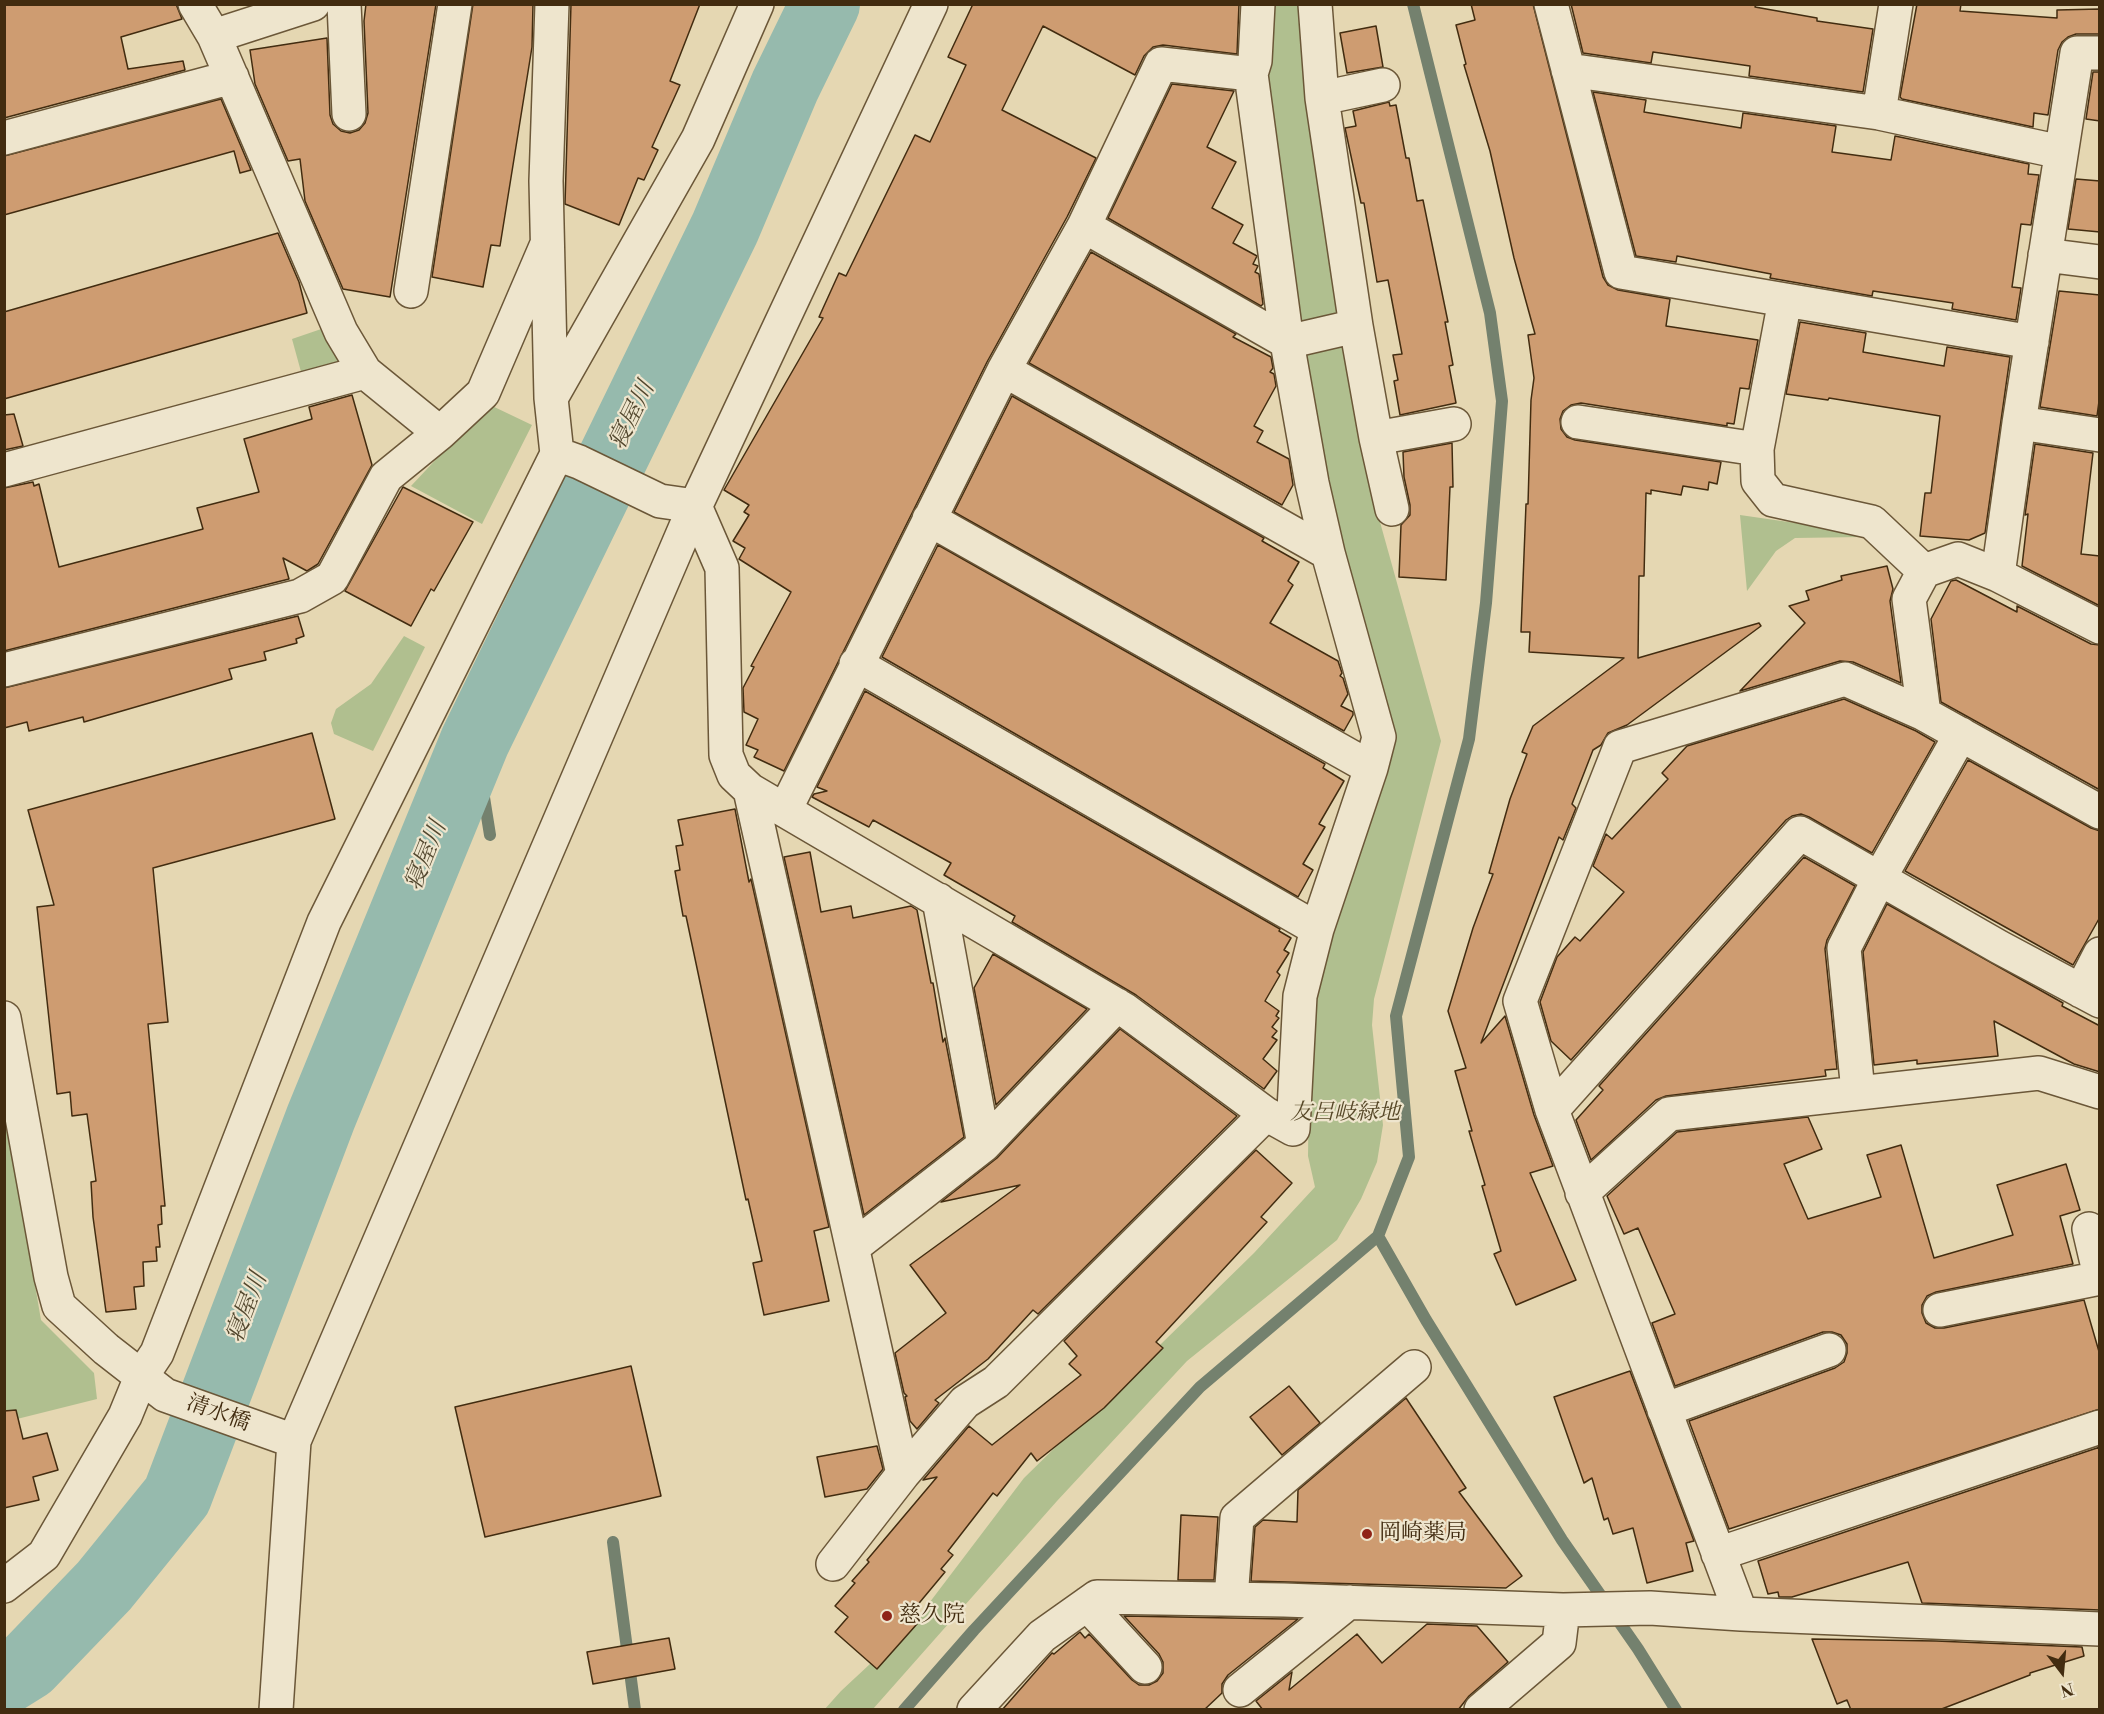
<!DOCTYPE html>
<meta charset="utf-8">
<style>
body{margin:0}
#map{position:relative;width:2104px;height:1714px;overflow:hidden;background:#e5d7b2;font-family:"Libre Bodoni",serif}
canvas{display:block}
.frame{position:absolute;inset:0;border:6px solid #422c10;pointer-events:none}
.north{position:absolute;left:2032px;top:1642px;width:60px;height:60px;-webkit-text-stroke:4px #eee5cd;paint-order:stroke;rotate:164deg;font-size:16px;font-weight:700;line-height:24px;text-align:center;color:#422c10}
.north::after{content:'';display:block;margin:auto;width:21px;height:27px;background:#422c10;clip-path:polygon(50% 0,100% 100%,50% 72%,0 100%)}
</style>
<div id="map">
<canvas width="2104" height="1714"></canvas>
<div class="frame"></div>
<div class="north">N</div>
</div>
<script>
const ctx = document.querySelector('canvas').getContext('2d');
ctx.lineJoin = 'round';
function paint(path, color) { ctx.fillStyle = color; ctx.fill(path, 'evenodd'); }
function strokePath(path, color, width, dash) { ctx.strokeStyle = color; ctx.lineWidth = width; ctx.lineCap = dash ? 'butt' : 'round'; ctx.setLineDash(dash || []); ctx.stroke(path); }
function write(font, color, halo, rows, align = 'center') {
  ctx.font = font + ' "Libre Bodoni","Noto Serif JP",serif'; ctx.lineWidth = 4.5; ctx.setLineDash([]); ctx.textBaseline = 'middle'; ctx.strokeStyle = halo; ctx.fillStyle = color; for (const [text, x, y, turn = 0] of rows) {
    ctx.save(); ctx.translate(x, y); ctx.rotate((+turn || 0) * Math.PI / 180); ctx.textAlign = isNaN(turn) ? turn : align; if (halo) ctx.strokeText(text, 0, 0); ctx.fillText(text, 0, 0); ctx.restore();
  }
}
paint(new Path2D(`
 M1262 5H1306L1343 344 1380 522 1441 741 1374 999 1372 1025 1383 1125 1377 1162 1361 1199 1337 1240 1187 1361 1057 1501 873 1709 824 1710 841 1691 914 1623 1024 1478 1254 1253 1315 1187 1308 1156 1310 1020 1323 946 1379 784 1322 483 1271 162Z
 M330 326 345 353 337 369 303 379 292 339Z
 M488 404 532 425 482 524 411 486Z
 M1740 515 1858 532 1861 537 1795 538 1776 551 1747 591Z
 M404 636 425 647 373 751 334 734 331 723 336 709 371 684Z
 M4 1104 41 1320 94 1373 97 1399 5 1422Z`), '#b0bf8f');
strokePath(new Path2D(`
 M475 741 490 835
 M1378 1236 1426 1320 1562 1540 1638 1649 1676 1710
 M613 1542 635 1710
 M904 1710 974 1630 1200 1387 1378 1236 1409 1157 1396 1016 1469 739 1486 603 1502 401 1490 313 1413 4`), '#74816e', 12);
strokePath(new Path2D(`
 M4 1680 28 1665 104 1586 177 1496 321 1117 475 741 725 228 785 86 825 4`), '#96baad', 70);
const building = new Path2D(`
 M4 4H176L182 19 121 37 128 69 183 61 185 70 4 118Z
 M366 4H436L390 297 343 289 305 201 300 159 288 161 255 84 250 50 327 38 330 115 333 124 341 131 350 133 359 130 365 123 368 113 364 21Z
 M473 4H533L532 47 500 246 491 245 483 287 432 277Z
 M571 4H700L670 81 680 85 652 147 658 150 644 180 638 178 619 225 565 204Z
 M973 4H1239L1237 54 1163 45 1153 47 1144 56 1135 75 1043 26 1002 110 1096 158 1067 217 987 362 784 771 754 757 758 750 746 745 758 719 744 712 743 688 754 667 751 666 791 592 739 559 745 548 733 541 749 515 744 512 749 505 724 490 823 318 819 317 839 273 846 276 915 135 930 142 966 65 948 57Z
 M1471 4H1533L1603 277 1608 285 1618 290 1670 299 1666 326 1758 340 1749 389 1740 388 1734 424 1727 423V426L1581 403 1571 405 1563 411 1560 419 1561 429 1567 437 1575 440 1721 462 1717 484 1709 482 1708 490 1683 486 1681 495 1651 490V494L1646 493 1644 576H1639L1638 658 1759 623 1761 626 1627 725 1608 733 1601 745 1593 750 1572 804 1576 808 1563 840 1559 837 1481 1043 1505 1016 1534 1115 1553 1166 1530 1173 1576 1280 1516 1305 1494 1254 1501 1251 1482 1186 1485 1185 1469 1131H1472L1455 1071 1466 1068 1448 1011 1473 928 1493 874 1489 873 1510 799 1527 754 1522 752 1533 726 1624 658 1529 652 1530 632H1521L1526 504H1528L1531 400 1534 378 1528 335 1535 334 1514 258 1490 151 1464 65 1466 64 1456 25 1475 20Z
 M1571 4H1756L1755 7 1817 18V21L1873 29 1863 92 1749 76 1750 66 1653 52 1651 63 1583 53Z
 M1917 4H1961L1960 11 2057 18V10L2100 9V34H2076L2068 37 2062 42 2058 50 2048 115 2034 113 2033 127 1902 99 1900 97Z
 M1376 26 1383 67 1347 73 1340 33Z
 M2093 72H2100V121L2086 119Z
 M1172 84 1234 91 1207 147 1236 162 1212 208 1243 225 1233 243 1257 256 1253 264 1258 266 1255 272 1259 274 1263 304 1261 306 1108 218Z
 M1593 92 1646 100 1644 112 1741 128 1743 113 1836 126 1832 152 1891 160 1895 136 2029 164 2028 174 2039 175 2031 225 2021 224 2012 287 2021 288 2016 320 1952 309 1953 303 1873 291 1872 296 1770 278 1771 274 1677 256 1676 262 1636 256Z
 M221 99 251 170 240 173 234 151 4 215V156Z
 M1389 102 1390 106 1396 105 1406 158H1409L1417 201 1423 200 1448 322H1445L1453 365 1449 366 1456 403 1400 415 1394 381 1398 380 1393 355 1402 354 1388 280 1377 282 1364 203H1361L1345 128 1356 126 1353 111Z
 M2076 179 2100 181V232L2068 229Z
 M278 233 299 282 307 313 4 399V312Z
 M1091 252 1236 334 1233 337 1271 357 1273 368 1270 372 1274 374 1276 386 1254 426 1263 431 1257 442 1289 459 1293 485 1282 505 1029 363Z
 M2059 291 2100 295V394L2097 416 2040 407Z
 M1800 322 1866 333 1863 352 1944 366 1947 347 2010 357 1985 533 1969 540 1920 536 1925 493H1931L1940 416 1829 398 1828 400 1786 394Z
 M352 395 372 465 318 564 307 571 283 558 289 579 4 651V488L33 482 34 486 39 484 59 567 203 529 197 508 259 492 244 439 312 419 309 407Z
 M1012 396 1264 538 1262 541 1299 562 1288 581 1293 585 1270 623 1338 661 1342 673 1340 676 1343 678 1348 694 1341 706 1353 712V715L1344 731 954 512Z
 M14 414 23 446 4 450V415Z
 M1452 443 1453 487H1450L1446 580 1399 577 1401 525 1410 515V505L1404 477 1403 452Z
 M2035 444 2093 453 2081 554 2100 556V606L2022 566 2028 514 2025 515Z
 M403 487 473 522 434 591 431 589 411 626 345 591Z
 M938 545 1325 764 1323 768 1344 781 1319 824 1325 827 1303 864 1313 870 1298 897 882 657Z
 M1887 566 1893 589 1890 601 1901 683 1853 662 1840 661 1740 691 1805 623 1789 606 1809 600 1806 591 1842 580 1841 576Z
 M1956 580 2017 612V606L2091 644 2100 645V790L1941 702 1931 619 1951 581Z
 M298 616 304 636 296 639 297 643 264 652 266 660 229 669 232 679 84 722 83 717 29 731 27 722 4 728V688Z
 M865 691 1280 929 1279 931 1291 938 1284 950 1289 953 1277 972 1280 975 1265 1001 1279 1011 1276 1016 1279 1018 1272 1027 1277 1031 1272 1037 1277 1040 1263 1059 1277 1071 1264 1089 1136 995 1012 922 1015 916 944 875 951 863 873 820 869 827 812 797 814 794 827 791 817 787Z
 M1844 699 1916 731 1935 742 1872 853 1809 817 1801 814 1792 816 1786 820 1571 1060 1551 1041 1540 1002 1557 957 1575 937 1580 941 1624 892 1593 866 1606 834 1612 839 1668 779 1662 773 1687 746Z
 M312 733 335 819 153 868 168 1022 148 1024 165 1206H161L162 1224 158 1225 160 1247H156L157 1261 143 1262 144 1286 134 1287 136 1309 106 1312 93 1217 91 1182 96 1181 87 1114 72 1116 70 1092 57 1094 37 907 54 905 28 810Z
 M1968 760 2091 828 2100 831V917L2073 965 1905 871Z
 M735 809 749 882 751 879 829 1227 814 1231 829 1301 764 1315 753 1263 762 1261 748 1199 746 1200 686 916H683L675 871 680 870 676 846 683 845 678 820Z
 M810 852 821 912 851 906 853 918 911 906 917 910 931 983H933L943 1042 945 1038 964 1137 864 1215 784 857Z
 M1804 857 1855 886 1827 940 1825 949 1837 1069 1825 1070 1826 1076 1666 1096 1656 1100 1591 1160 1576 1120 1603 1090 1599 1086Z
 M1887 904 2063 1003 2062 1006 2100 1026V1072L2074 1064 1994 1021 1998 1056 1917 1064V1060L1874 1065 1863 952Z
 M993 954 1087 1009 996 1105 974 988Z
 M1120 1029 1237 1116 1038 1314 1033 1310 988 1359 935 1400 939 1403 917 1429 910 1421 905 1397 907 1396 904 1393 895 1353 946 1313 910 1265 1020 1185 941 1202 997 1158Z
 M1808 1117 1822 1149 1784 1164 1808 1219 1881 1197 1867 1155 1901 1145 1934 1258 2013 1235 1997 1185 2066 1164 2080 1210 2060 1216 2073 1264 1936 1292 1927 1296 1922 1305V1313L1926 1323 1935 1328H1944L2084 1300 2100 1355V1409L1729 1529 1689 1421 1835 1368 1844 1362 1847 1353V1344L1841 1335 1832 1332H1823L1675 1386 1652 1323 1675 1314 1638 1228 1624 1234 1607 1196 1677 1132Z
 M1256 1150 1292 1183 1261 1217 1267 1222 1156 1342 1163 1348 1104 1408 1037 1461 1031 1453 997 1496 993 1493 948 1551 953 1555 941 1569 945 1572 915 1608 918 1610 911 1618 917 1624 877 1669 835 1632 848 1617 835 1606 855 1583 852 1581 869 1562 867 1560 937 1477 923 1480 969 1426 992 1445 1081 1375 1069 1364 1077 1356 1064 1341Z
 M631 1366 661 1496 485 1537 455 1407Z
 M1630 1371 1694 1541 1686 1543 1693 1571 1647 1583 1633 1528 1613 1534 1608 1518 1604 1520 1592 1478 1584 1483 1554 1397Z
 M1289 1386 1320 1423 1282 1455 1250 1417Z
 M1406 1398 1466 1488 1459 1492 1522 1576 1506 1588 1251 1581 1255 1527 1263 1520 1297 1522 1298 1490Z
 M16 1410 23 1439 47 1433 58 1470 33 1477 39 1500 4 1508V1411Z
 M877 1446 883 1469 867 1489 825 1497 817 1457Z
 M2100 1447V1610L1922 1603 1908 1562 1792 1597H1779L1778 1592 1768 1594 1758 1561Z
 M1181 1515 1218 1517 1214 1580H1178Z
 M1124 1616 1284 1619H1298L1228 1675 1222 1684V1693L1204 1710H1002L1052 1653 1054 1654 1080 1632 1085 1638 1089 1634 1132 1680 1139 1685H1149L1157 1681 1163 1673V1662L1159 1654Z
 M1427 1624 1477 1626 1508 1662 1469 1696 1458 1710H1263L1256 1701 1292 1672 1289 1690 1357 1634 1382 1663Z
 M669 1638 675 1669 593 1684 587 1652Z
 M1812 1639 1936 1641 2082 1647 2084 1656 2030 1673V1675L1939 1710H1851L1847 1700 1837 1704Z`);
paint(building, '#ce9c71');
strokePath(building, '#422c10', 1.5);
const minor = new Path2D(`
 M195 4 214 36 341 332 365 372 440 433 483 393 547 244
 M344 4 349 114
 M1551 4 1621 272 2032 342
 M214 36 313 4
 M2100 53H2077L2019 423 1998 575 1958 559 1924 571 1909 599 1924 714 2100 812
 M1568 70 1879 113 2061 152
 M1251 74 1255 61 1258 4
 M1322 98 1383 85
 M1879 113 1896 4
 M4 138 232 77
 M1084 226 1287 342 1356 326 1322 98 1315 4
 M2045 255 2100 262
 M411 291 455 4
 M1785 300 1757 449 1758 481 1773 500 1872 522 1924 571
 M1356 326 1376 438 1392 509
 M1004 370 1328 553
 M551 398 546 181 552 4
 M1578 422 1757 449
 M2019 423 2100 435
 M1376 438 1454 424
 M557 454 579 462 660 501 695 506 722 568 726 755 734 775 750 790 1125 1010 1266 1114 996 1382 965 1402 903 1474 833 1564
 M4 470 365 372
 M929 519 1371 768
 M1998 575 2100 627
 M856 664 1317 929
 M4 670 300 596 332 578 386 477 440 433
 M750 790 903 1474
 M785 810 1004 370 1084 226 1161 64 1251 74 1287 342 1312 483 1328 553 1379 737 1371 768 1317 929 1300 996 1293 1129 1266 1114
 M939 900 984 1145
 M2081 991 2100 954
 M4 1018 51 1277 59 1306 106 1349 165 1395 294 1441 276 1710
 M1858 1092 1844 948 1879 879 1961 734
 M1552 1110 1800 833 1999 947 2100 1001
 M1582 1193 1669 1114 2039 1073 2100 1092
 M2089 1229 2100 1276
 M853 1247 984 1145 1117 1005
 M1940 1310 2100 1278
 M1664 1410 1829 1350
 M294 1441 687 524 931 4
 M1718 1554 2100 1427
 M4 1586 44 1555 125 1416 141 1377 157 1353 324 922 557 454 551 398 698 139 757 4
 M1231 1599 1237 1518 1414 1367
 M1087 1604 1145 1667
 M1741 1614 1552 1110 1520 1001 1620 747 1845 679 1924 714
 M1240 1690 1349 1602
 M974 1710 1042 1636 1097 1597 1284 1600 1563 1610 1650 1608 1741 1614 2100 1629
 M1481 1710 1559 1643 1563 1610`);
strokePath(minor, '#6b5738', 36);
strokePath(minor, '#eee5cd', 33);
for (const [x, y, r, color] of [
 [1367,1534,6,"#8f2418"],
 [887,1616,6,"#8f2418"]
]) { const dot = new Path2D(); dot.arc(x, y, r, 0, 2 * Math.PI); ctx.fillStyle = color; ctx.fill(dot); strokePath(dot, '#eee5cd', 2); }
write('italic 22px', '#584929', '#eee5cd', [
 ["友呂岐緑地",1345,1114]
]);
write('22px', '#422c10', '#eee5cd', [
 ["清水橋",218,1414,20]
]);
write('22px', '#422c10', '#eee5cd', [
 ["岡崎薬局",1379,1534],
 ["慈久院",899,1616]
], 'left');
write('italic 24px', '#53482f', '#eee5cd', [
 ["寝屋川",633,416,-64],
 ["寝屋川",427,856,-68],
 ["寝屋川",248,1308,-69]
]);
</script>
